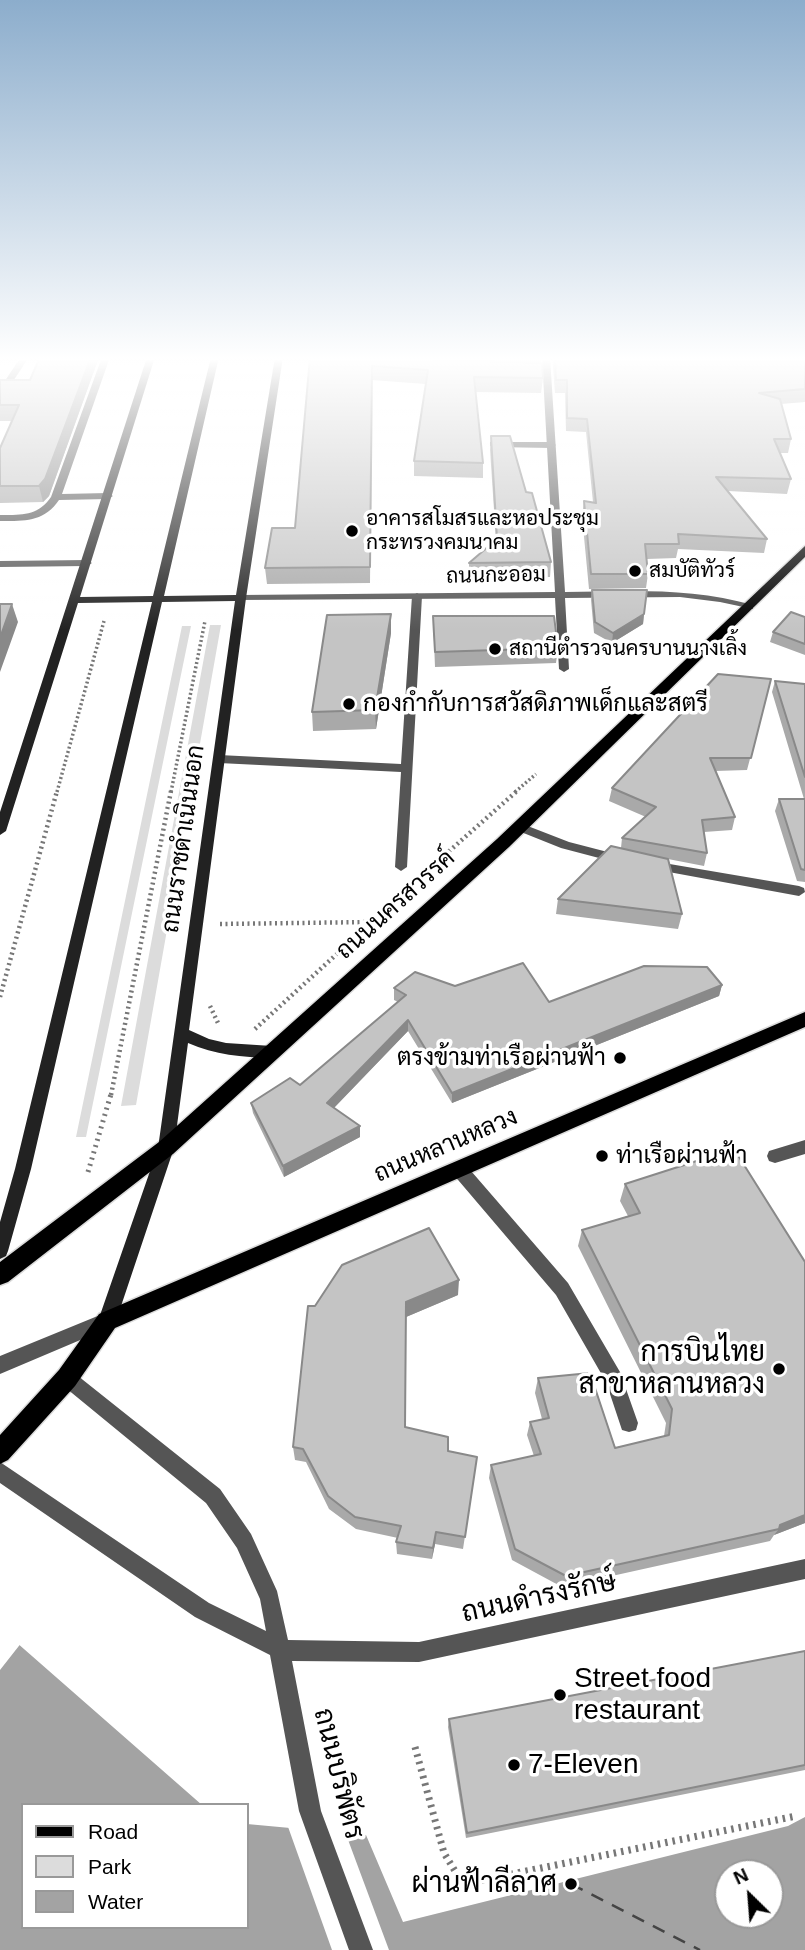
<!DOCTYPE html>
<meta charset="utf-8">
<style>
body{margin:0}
#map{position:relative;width:805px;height:1950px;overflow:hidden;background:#fff;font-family:Helvetica,sans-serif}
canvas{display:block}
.legend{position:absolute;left:21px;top:1803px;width:228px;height:126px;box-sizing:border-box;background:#fff;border:2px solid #999;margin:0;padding:9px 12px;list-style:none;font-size:21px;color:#000}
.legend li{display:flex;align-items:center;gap:14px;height:35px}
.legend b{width:35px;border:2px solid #999}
.north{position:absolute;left:714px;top:1859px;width:70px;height:70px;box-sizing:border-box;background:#fff;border:2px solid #999;border-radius:50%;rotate:335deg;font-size:19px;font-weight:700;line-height:28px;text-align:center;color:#000}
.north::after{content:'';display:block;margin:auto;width:24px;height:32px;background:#000;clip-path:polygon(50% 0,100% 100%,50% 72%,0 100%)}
</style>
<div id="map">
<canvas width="805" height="1950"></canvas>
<ul class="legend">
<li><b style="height:9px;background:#000"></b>Road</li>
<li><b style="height:19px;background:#dcdcdc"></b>Park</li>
<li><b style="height:19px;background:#a3a3a3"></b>Water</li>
</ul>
<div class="north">N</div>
</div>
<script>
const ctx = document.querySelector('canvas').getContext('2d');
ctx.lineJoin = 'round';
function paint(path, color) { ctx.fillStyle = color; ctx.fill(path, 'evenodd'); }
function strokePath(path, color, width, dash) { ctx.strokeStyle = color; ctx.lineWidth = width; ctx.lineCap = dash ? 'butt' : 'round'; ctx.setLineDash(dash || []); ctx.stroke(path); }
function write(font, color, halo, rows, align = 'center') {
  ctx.font = font + ' Helvetica,Sarabun,sans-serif'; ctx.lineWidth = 7; ctx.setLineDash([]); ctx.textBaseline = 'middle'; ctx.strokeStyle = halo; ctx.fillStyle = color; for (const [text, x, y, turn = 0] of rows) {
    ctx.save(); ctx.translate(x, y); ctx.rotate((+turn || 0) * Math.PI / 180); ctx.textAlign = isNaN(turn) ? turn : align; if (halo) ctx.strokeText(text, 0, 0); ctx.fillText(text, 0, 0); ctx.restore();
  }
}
paint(new Path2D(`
 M210 625H221L136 1105 121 1106Z
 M182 626H191L86 1137H76Z`), '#dcdcdc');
paint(new Path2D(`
 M0 1628 202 1805H23V1927H247V1824L366 1835 403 1922 788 1826 805 1817V1950H0ZM728 1873H770V1915H728Z`), '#a3a3a3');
paint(new Path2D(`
 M0 1624 22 1642 0 1670Z
 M287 1824 344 1829 389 1950H332Z`), '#fff');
strokePath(new Path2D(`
 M571 1884 700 1950`), '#444', 2.5, [13, 10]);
const primary = new Path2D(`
 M805 546V557L509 847 173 1154 8 1282 0 1285V1262L159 1142 497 839Z
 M805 1012V1027L115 1328 75 1386 8 1460 0 1464V1435L59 1370 99 1314Z`);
strokePath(primary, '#dbdbdb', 3);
strokePath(new Path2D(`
 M57 792 104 621
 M171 792 205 621
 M515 792 536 774`), '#777', 3.5, [2, 2.5]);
strokePath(new Path2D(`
 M420 877 517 791
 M220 924 371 922
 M0 997 57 791
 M210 1006 218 1023
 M255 1029 411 886
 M111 1095 171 791`), '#777', 4.5, [2, 3.5]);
strokePath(new Path2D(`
 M88 1172 111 1094`), '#777', 5, [2, 4.5]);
strokePath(new Path2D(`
 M415 1747 444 1853 463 1884 796 1816`), '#777', 7, [2.5, 5]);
paint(new Path2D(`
 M21 357H29L6 392H0V388Z
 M102 357H110L62 494 108 493 113 496 108 499 59 500C44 522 25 521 0 521V515C22 515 38 516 51 497Z
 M490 442H552L556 445 552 448 493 447 490 446Z
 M417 593 422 596 407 867 401 871 395 867 401 772 219 763 213 759 219 755 401 764 412 596Z
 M520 823 569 842 623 856 624 859 618 863 561 848 516 830 514 827Z
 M652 861 799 886 804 888 805 892 799 896 647 868 646 865Z
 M805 1140V1154L775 1163 769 1161 767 1156 769 1151Z
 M105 1313 111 1315 114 1321 111 1327 0 1374V1356Z`), '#555');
paint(new Path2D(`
 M542 357H550L565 592C628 591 691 587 753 605V609L720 602 680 597 565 598 569 669 564 672 559 669 555 598 237 600V596L241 595 555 592Z
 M0 561 87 560 92 563 87 566 0 567Z
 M459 1162 465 1164 568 1283 620 1372 638 1423 636 1430 629 1432 622 1430 606 1382 556 1295 453 1174 451 1169 453 1164Z
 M67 1369 73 1372 220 1489 251 1534 277 1591 288 1640 419 1642 805 1559V1579L419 1662 292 1661 321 1811 373 1950H349L299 1811 270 1655 195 1617 0 1483V1462L209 1603 266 1631 260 1599 237 1548 206 1503 61 1384 58 1378 61 1372Z`), '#555');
paint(new Path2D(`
 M147 357H155L80 597 153 596 211 357H219L164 596 236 595 275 357H283L246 598 189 1030 209 1039 226 1043 272 1046 277 1048 279 1052 277 1056 272 1058C242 1057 215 1055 188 1043L174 1148 116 1321 113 1327 107 1329 101 1327 98 1321 158 1148 235 601 162 602 31 1169 8 1251 6 1256 0 1259V1222L15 1169 152 602 78 603 6 831 0 835V812Z`), '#222');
paint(primary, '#000');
paint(new Path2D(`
 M40 357H99L49 496 43 502 0 503V448L12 421H0V380H30Z
 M310 357H541V363L543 378 541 393 475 392 483 463V478L414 476V461L426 384 372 380 370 583 267 584 265 568 295 528Z
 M554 357H805V402L781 404 791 439 788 453H780L791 479 787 494 728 491 767 539 764 553 678 549 676 558 647 559 648 574 646 588 589 589 582 516 584 501 593 502 586 432 566 431 565 393H555L553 367Z
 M491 436 526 492 551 562 550 577 469 578V563L496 540 490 450Z
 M592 590 644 614 643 624 612 643 594 633 591 600Z
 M391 614V633L376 729 313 731 312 712Z
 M433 616 558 648 556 663 435 667Z
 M805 617V655L770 642 773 632Z
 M771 679 747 770 715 771 735 817 732 830 704 832 707 853 704 866 668 859 682 914 678 929 556 914 558 899 621 848 622 838 646 817 609 801 612 788Z
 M775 681 805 684V882L797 881 775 811 779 799H804L772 692Z
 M722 985 719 996 452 1103 408 1031 334 1108 360 1137 284 1177 253 1113 251 1103 300 1085 398 1002 394 1000V988L455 986 549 1002Z
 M625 1184 805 1262V1523L774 1535 770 1541 562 1587 512 1560 489 1478 491 1465 534 1456 527 1435 530 1422 542 1419 535 1393 538 1378 615 1448 664 1436 666 1423 578 1246 582 1230 628 1216 620 1201Z
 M458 1295 406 1317 405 1427 448 1451 477 1457 463 1549 435 1544 432 1559 397 1554 396 1542 398 1538 356 1529 329 1509 306 1462 295 1460 293 1447 308 1306Z
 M805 1651V1770L466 1838 448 1727 449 1719Z`), '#a9a9a9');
paint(new Path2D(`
 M91 357H99L49 496 43 502 39 486Z
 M12 604 18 622 0 672V638Z
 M391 614V633L376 729 375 710Z
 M644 614 643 624 612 643 613 633Z
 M722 985 719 996 452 1103V1093Z
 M408 1020V1031L328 1114 327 1103Z
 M360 1126V1137L284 1177 283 1166Z
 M459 1280 458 1295 406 1317V1302Z
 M805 1515V1523L774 1535 779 1529 780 1525Z
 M436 1532 435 1544 432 1559 433 1548Z`), '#898989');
const building = new Path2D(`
 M40 357H91L45 479 39 486H0V448L19 405H0V380H30Z
 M310 357H430L434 360 542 363 543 378 474 377 483 463 414 461 428 370 372 366 370 567 265 568 272 528H295Z
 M555 357H805V389L759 393 780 399 791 439H774L791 479 716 477 767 539 678 534 679 544H645L648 574H591L584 501 596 503 587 419 567 418V380H556Z
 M491 436H510L526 492 532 493 551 562 469 563 497 539Z
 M592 590H647L644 614 613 633 595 622Z
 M0 604H12L0 638Z
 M791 612 805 617V644L773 632Z
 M391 614 375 710 312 712 327 615Z
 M433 616H554L558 648 435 652Z
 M718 674 771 679 751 758H710L735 817 702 820 707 853 622 838 656 807 612 788Z
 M775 681 805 684V777Z
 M779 799H805V870L801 869Z
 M611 846 668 859 682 914 558 899Z
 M523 963 549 1002 644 966 707 967 722 985 452 1093 408 1020 327 1103 360 1126 283 1166 251 1103 290 1078 300 1085 406 995 394 988 415 972 455 986Z
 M734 1149 805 1262V1515L780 1525 779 1529 566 1576 515 1549 491 1465 541 1454 530 1422 549 1418 538 1378 590 1373 615 1448 669 1435 672 1409 582 1230 640 1213 625 1184Z
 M429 1228 459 1280 406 1302 405 1427 448 1437V1451L477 1457 465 1537 436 1532 433 1548 396 1542 401 1526 355 1517 328 1496 303 1449 293 1447 308 1306H315L342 1265Z
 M805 1651V1765L467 1833 449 1719Z`);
paint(building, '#c4c4c4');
strokePath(building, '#898989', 2);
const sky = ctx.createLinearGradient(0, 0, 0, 630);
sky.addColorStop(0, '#8cadcc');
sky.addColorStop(0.57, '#fff');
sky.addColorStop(1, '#ffffff00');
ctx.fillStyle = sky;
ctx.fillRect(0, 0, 805, 630);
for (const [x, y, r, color] of [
 [352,531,7,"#000"],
 [635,571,7,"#000"],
 [495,649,7,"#000"],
 [349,704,7,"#000"],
 [620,1058,7,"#000"],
 [602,1156,7,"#000"],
 [779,1369,7,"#000"],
 [560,1695,7,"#000"],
 [514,1765,7,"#000"],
 [571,1884,7,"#000"]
]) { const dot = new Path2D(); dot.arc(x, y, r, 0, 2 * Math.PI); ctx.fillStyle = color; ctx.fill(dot); strokePath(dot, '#fff', 2.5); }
write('21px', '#000', '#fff', [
 ["อาคารสโมสรและหอประชุม",366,519],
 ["กระทรวงคมนาคม",366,543],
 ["สมบัติทัวร์",649,571],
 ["สถานีตำรวจนครบานนางเลิ้ง",509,649]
], 'left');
write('21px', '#000', '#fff', [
 ["ถนนกะออม",496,576,-1]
]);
write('24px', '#000', '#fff', [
 ["กองกำกับการสวัสดิภาพเด็กและสตรี",363,704],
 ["ตรงข้ามท่าเรือผ่านฟ้า",606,1058,"right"],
 ["ท่าเรือผ่านฟ้า",616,1156]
], 'left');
write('24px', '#000', '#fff', [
 ["ถนนราชดำเนินนอก",184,839,-82],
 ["ถนนนครสวรรค์",396,905,-42],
 ["ถนนหลานหลวง",446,1146,-23]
]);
write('28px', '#000', '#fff', [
 ["การบินไทย",765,1353],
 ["สาขาหลานหลวง",765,1385],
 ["Street food",574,1679,"left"],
 ["restaurant",574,1711,"left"],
 ["7-Eleven",528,1765,"left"],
 ["ผ่านฟ้าลีลาศ",557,1884]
], 'right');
write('28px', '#000', '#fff', [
 ["ถนนดำรงรักษ์",539,1598,-12],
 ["ถนนบริพัตร",338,1774,76]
]);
</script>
